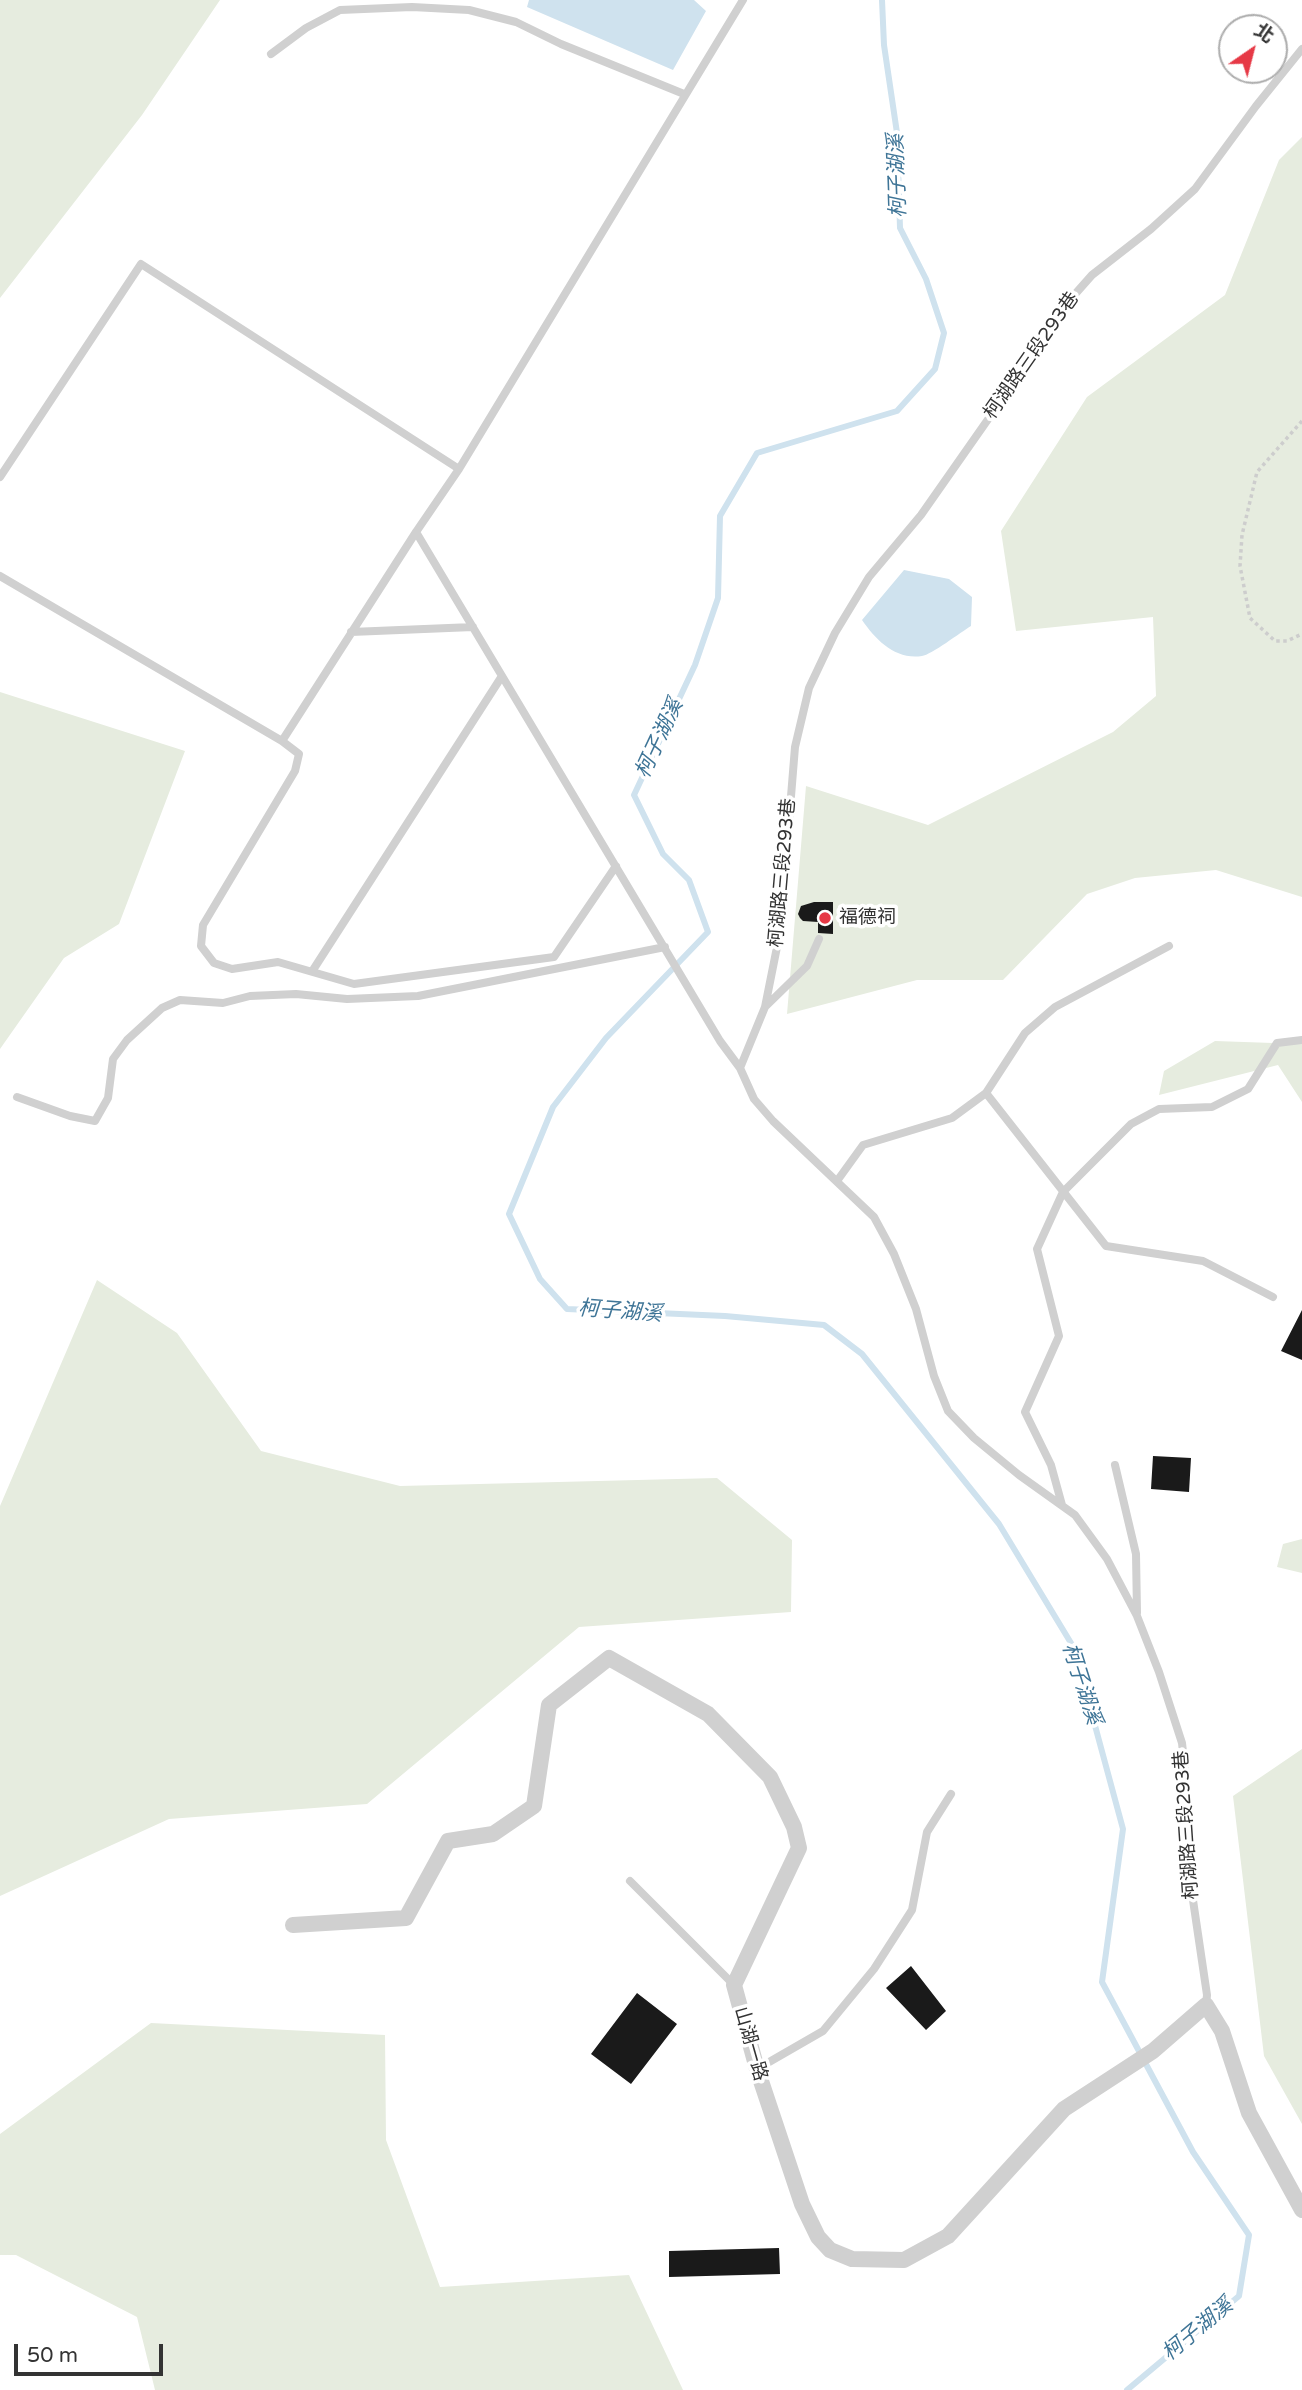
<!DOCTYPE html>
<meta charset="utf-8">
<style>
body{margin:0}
#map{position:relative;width:1302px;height:2390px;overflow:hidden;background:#fff;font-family:"Varela Round","Noto Sans TC",sans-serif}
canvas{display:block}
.north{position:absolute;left:1218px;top:14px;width:70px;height:70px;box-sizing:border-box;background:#fff;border:2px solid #adadad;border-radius:50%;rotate:35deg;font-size:19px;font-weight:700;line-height:28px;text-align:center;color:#333}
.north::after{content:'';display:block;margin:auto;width:24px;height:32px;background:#e63946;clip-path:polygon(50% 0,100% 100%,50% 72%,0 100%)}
.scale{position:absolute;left:14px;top:2344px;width:149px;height:32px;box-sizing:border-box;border:4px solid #333;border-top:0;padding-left:9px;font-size:21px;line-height:24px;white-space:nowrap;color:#333;-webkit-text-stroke:5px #fff;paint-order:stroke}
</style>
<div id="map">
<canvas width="1302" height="2390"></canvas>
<div class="north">北</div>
<div class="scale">50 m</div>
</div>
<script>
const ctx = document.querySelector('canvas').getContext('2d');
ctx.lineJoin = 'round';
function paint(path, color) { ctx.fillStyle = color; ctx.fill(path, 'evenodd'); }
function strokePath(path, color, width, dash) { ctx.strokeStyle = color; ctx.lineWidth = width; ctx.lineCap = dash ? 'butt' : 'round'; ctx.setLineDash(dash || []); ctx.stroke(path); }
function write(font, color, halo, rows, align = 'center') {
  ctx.font = font + ' "Varela Round","Noto Sans TC",sans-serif'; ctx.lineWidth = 7; ctx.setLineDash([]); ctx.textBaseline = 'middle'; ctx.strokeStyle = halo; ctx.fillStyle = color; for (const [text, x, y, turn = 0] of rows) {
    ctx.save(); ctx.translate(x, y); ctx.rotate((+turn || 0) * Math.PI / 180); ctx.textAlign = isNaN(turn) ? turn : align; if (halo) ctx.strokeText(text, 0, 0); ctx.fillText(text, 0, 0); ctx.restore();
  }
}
paint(new Path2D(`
 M0 0H220L142 115 0 298Z
 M1302 137V897L1216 870 1135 878 1087 894 1003 980H917L787 1014 806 786 928 825 1113 732 1156 696 1153 617 1016 631 1001 531 1087 397 1225 295 1279 160Z
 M0 692 185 751 119 924 64 958 0 1049Z
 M1215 1041 1302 1044V1102L1278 1065 1159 1095 1164 1071Z
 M97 1280 177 1333 261 1451 400 1486 717 1478 792 1540 791 1612 579 1627 367 1804 169 1819 0 1896V1506Z
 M1302 1539V1573L1277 1567 1283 1544Z
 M1302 1749V2124L1264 2056 1233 1796Z
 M151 2023 385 2035 386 2140 440 2287 629 2275 683 2390H155L137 2317 16 2255H0V2134Z`), '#e6ecdf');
paint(new Path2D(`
 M529 0H694L706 11 673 70 527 7Z
 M904 570 949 579 972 597 971 626C961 632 931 655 922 656 895 660 876 640 862 620Z`), '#cfe2ee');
strokePath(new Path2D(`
 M882 0 884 45 897 133 900 228 926 279 944 333 935 369 897 411 757 453 720 516 718 598 695 665 634 795 663 854 689 880 708 932 606 1038 553 1107 509 1214 540 1279 567 1309 725 1316 824 1325 862 1354 999 1524 1074 1648 1123 1829 1102 1982 1193 2152 1249 2235 1239 2296 1127 2390`), '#cfe2ee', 6);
paint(new Path2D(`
 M814 902H833V934L818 933V922L803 921 800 918 798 914 801 906Z
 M1302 1310V1360L1281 1351Z
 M1153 1456 1191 1458 1189 1492 1151 1489Z
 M911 1966 946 2011 926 2030 886 1988Z
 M637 1993 677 2024 631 2084 591 2054Z
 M779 2248 780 2274 669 2277V2251Z`), '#1a1a1a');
strokePath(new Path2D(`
 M1302 421 1257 472 1242 535 1240 566 1250 618 1275 641H1287L1302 634`), '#cdcdcd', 3.5, [3.5, 3.5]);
strokePath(new Path2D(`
 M271 54 306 28 340 10 412 7 469 10 516 22 561 44 684 94
 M0 477 141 264 459 469
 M416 532 720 1041 740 1068
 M0 576 282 741 416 532 459 469 743 0
 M351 632 473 627
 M282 741 299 754 295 771 203 925 201 946 214 963 232 969 278 962 354 984 554 957 616 866
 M313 970 502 676
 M765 1007 807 966 819 939
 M986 1093 1025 1033 1055 1007 1169 946
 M17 1097 70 1116 95 1121 108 1098 113 1059 127 1040 162 1008 180 1000 223 1003 250 996 296 994 347 999 418 996 665 947
 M837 1181 863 1145 952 1118 986 1093 1106 1246 1203 1261 1273 1297
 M1115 1465 1136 1554 1137 1613
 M1062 1505 1051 1465 1025 1412 1059 1336 1037 1249 1063 1192 1131 1124 1159 1109 1212 1107 1248 1089 1277 1043 1302 1040
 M630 1881 734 1985
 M1206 2005 1207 1995 1189 1873V1807L1182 1743 1159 1672 1137 1616 1107 1559 1075 1515 1019 1475 974 1438 948 1411 934 1376 916 1309 894 1254 874 1217 773 1121 754 1099 740 1068 765 1007 780 932 795 747 809 688 835 633 869 577 921 515 1024 368 1061 310 1092 275 1151 229 1195 189 1256 106 1302 49
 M757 2069 823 2031 874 1969 912 1910 927 1832 951 1794`), '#d0d0d0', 8);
strokePath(new Path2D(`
 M293 1925 406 1918 448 1841 493 1834 534 1806 549 1705 609 1658 708 1714 770 1777 794 1827 799 1848 734 1985 757 2069 802 2204 818 2237 830 2250 852 2259 904 2260 948 2236 1064 2109 1153 2051 1206 2005 1222 2031 1249 2113 1302 2210`), '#d0d0d0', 16);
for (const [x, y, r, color] of [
 [825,918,7,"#e63946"]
]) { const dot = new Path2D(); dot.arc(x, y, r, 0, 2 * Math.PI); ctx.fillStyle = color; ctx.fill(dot); strokePath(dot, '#fff', 2.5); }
write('19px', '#333', '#fff', [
 ["柯湖路三段293巷",1032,356,-55],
 ["柯湖路三段293巷",783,873,-85],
 ["柯湖路三段293巷",1187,1825,-94],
 ["山湖一路",750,2044,74]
]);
write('19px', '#333', '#fff', [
 ["福德祠",839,918]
], 'left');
write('italic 21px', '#3f7597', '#fff', [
 ["柯子湖溪",898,176,-92],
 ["柯子湖溪",660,739,-65],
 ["柯子湖溪",620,1312,4],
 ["柯子湖溪",1081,1684,72],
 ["柯子湖溪",1198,2330,-40]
]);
</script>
